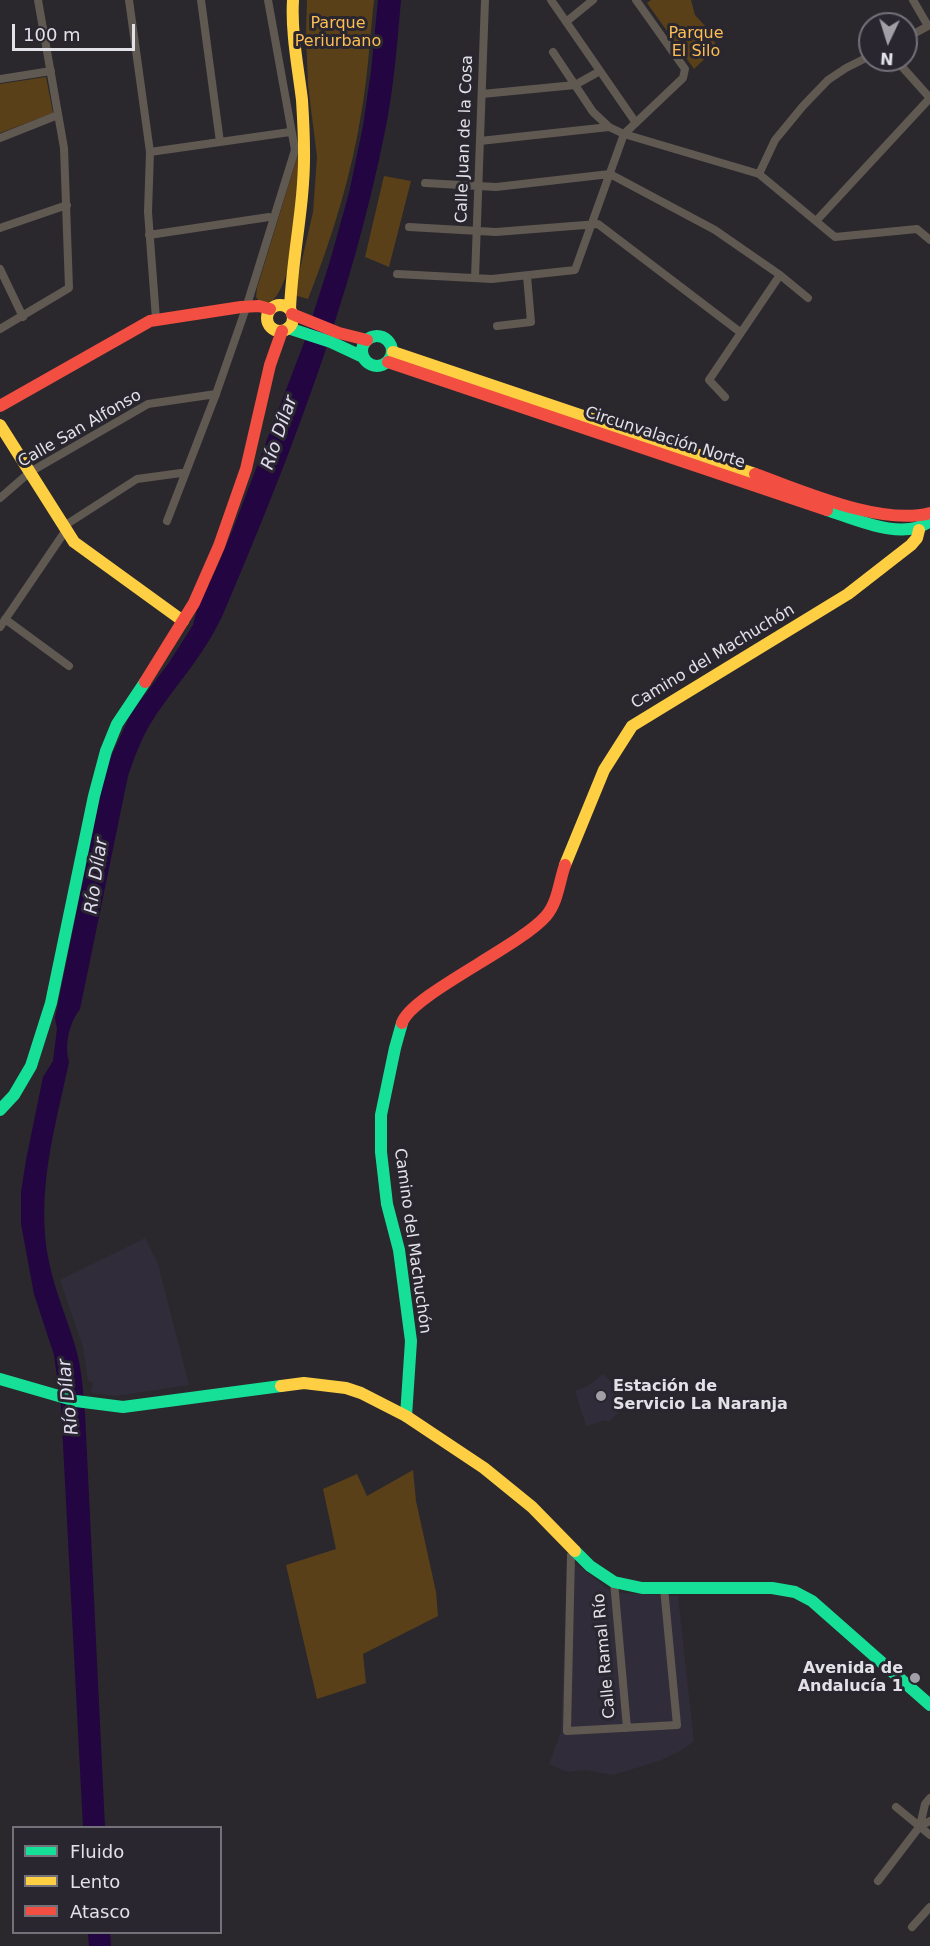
<!DOCTYPE html>
<meta charset="utf-8">
<style>
body{margin:0}
#map{position:relative;width:930px;height:1946px;overflow:hidden;background:#2a282d;font-family:"DejaVu Sans",sans-serif}
canvas{display:block}
.legend{position:absolute;left:12px;top:1826px;width:210px;height:108px;box-sizing:border-box;background:#29262f;border:2px solid #737179;margin:0;padding:8px 10px;list-style:none;font-size:18px;color:#e2e1e7}
.legend li{display:flex;align-items:center;gap:12px;height:30px}
.legend b{width:30px;border:2px solid #737179}
.north{position:absolute;left:858px;top:12px;width:60px;height:60px;box-sizing:border-box;background:#29262f;border:2px solid #737179;border-radius:50%;rotate:184deg;font-size:16px;font-weight:700;line-height:24px;text-align:center;color:#e2e1e7}
.north::after{content:'';display:block;margin:auto;width:21px;height:27px;background:#a2a0a6;clip-path:polygon(50% 0,100% 100%,50% 72%,0 100%)}
.scale{position:absolute;left:12px;top:24px;width:123px;height:27px;box-sizing:border-box;border:3px solid #e2e1e7;border-top:0;padding-left:8px;font-size:18px;line-height:21px;white-space:nowrap;color:#e2e1e7;-webkit-text-stroke:4px #29262f;paint-order:stroke}
</style>
<div id="map">
<canvas width="930" height="1946"></canvas>
<ul class="legend">
<li><b style="height:8px;background:#16e098"></b>Fluido</li>
<li><b style="height:8px;background:#ffcf43"></b>Lento</li>
<li><b style="height:8px;background:#f24e42"></b>Atasco</li>
</ul>
<div class="north">N</div>
<div class="scale">100 m</div>
</div>
<script>
const ctx = document.querySelector('canvas').getContext('2d');
ctx.lineJoin = 'round';
function paint(path, color) { ctx.fillStyle = color; ctx.fill(path, 'evenodd'); }
function strokePath(path, color, width, dash) { ctx.strokeStyle = color; ctx.lineWidth = width; ctx.lineCap = dash ? 'butt' : 'round'; ctx.setLineDash(dash || []); ctx.stroke(path); }
function write(font, color, halo, rows, align = 'center') {
  ctx.font = font + ' "DejaVu Sans",sans-serif'; ctx.lineWidth = 6; ctx.setLineDash([]); ctx.textBaseline = 'middle'; ctx.strokeStyle = halo; ctx.fillStyle = color; for (const [text, x, y, turn = 0] of rows) {
    ctx.save(); ctx.translate(x, y); ctx.rotate((+turn || 0) * Math.PI / 180); ctx.textAlign = isNaN(turn) ? turn : align; if (halo) ctx.strokeText(text, 0, 0); ctx.fillText(text, 0, 0); ctx.restore();
  }
}
paint(new Path2D(`
 M145 1238 158 1264 189 1385 115 1396 91 1393 93 1383 88 1380 83 1347 60 1280Z
 M603 1374 631 1401 608 1422 606 1420 586 1426 575 1391 589 1385Z
 M567 1557 608 1589 622 1593 678 1596 694 1741 684 1749 659 1761 613 1775 585 1770 568 1772 549 1764 561 1732Z`), '#312c3a');
paint(new Path2D(`
 M307 0H374C370 36 368 74 362 109 352 174 332 238 308 299L294 295 313 212 317 157 308 85 306 34Z
 M651 0H691L695 15 708 29 717 47 694 69 647 3Z
 M46 77 53 113 0 133V84Z
 M299 151H302C299 184 297 277 273 300 269 303 265 302 260 302L256 297 257 288Z
 M384 176 411 181 389 267 365 257Z
 M413 1470 416 1501 436 1592 438 1616 363 1654 366 1683 317 1699 286 1565 336 1549 323 1489 357 1474 367 1496Z`), '#594018');
paint(new Path2D(`
 M378 0H401C397 44 394 88 385 131 352 297 290 457 224 612 206 653 178 682 154 718 142 736 135 756 128 776L80 1009C69 1024 64 1044 69 1062 55 1128 35 1194 49 1262 55 1292 68 1320 76 1349 82 1370 83 1392 85 1413L105 1827H83L61 1406 54 1355 34 1294 21 1224V1192L26 1160 43 1077 53 1061 57 1029 55 1018 102 787 110 759 131 713 168 664 193 625 198 606 217 567 233 529 305 340 330 261 349 193 363 126 371 71Z
 M88 1933H110L111 1946H89Z`), '#230541');
strokePath(new Path2D(`
 M129 0 150 152 148 212 156 319
 M201 0 220 142
 M551 0 636 123
 M913 0 928 26
 M566 22 593 0
 M906 38 930 25
 M553 52 593 112 609 127 624 134 759 174 835 237 917 229 930 240
 M896 60 930 98
 M0 79 51 71
 M482 94 575 85 600 71
 M0 138 58 115
 M480 141 609 127
 M150 152 290 132
 M759 174 775 140 803 106 828 80 846 68 870 56
 M425 183 496 187 610 174 715 230 780 275 808 298
 M817 220 930 98
 M409 227 496 232 598 224 740 332
 M0 228 67 205
 M149 235 269 217 273 219
 M0 269 23 317
 M397 274 492 279 575 270 624 134 683 78 685 69 636 0
 M475 278 485 0
 M497 326 531 322 527 276
 M0 329 69 288 64 148 38 0
 M725 397 709 380 780 275
 M0 498 30 472 148 404 216 394
 M167 521 216 394 246 308 295 150 268 0
 M64 526 137 479 181 473 185 474
 M5 619 69 666
 M0 627 66 530
 M575 1551 571 1555 567 1731 677 1725 664 1588
 M614 1582 627 1728
 M896 1807 930 1835
 M920 1826 925 1804 930 1798
 M878 1881 920 1826 930 1821
 M912 1927 930 1907`), '#605952', 8);
strokePath(new Path2D(`
 M288 328 331 342 363 357
 M362 351a15 15 0 1 1 30 0a15 15 0 1 1-30 0Z
 M827 510C855 519 904 542 930 521
 M402 1023 395 1048 381 1115V1152L387 1204 399 1250 411 1341 406 1416
 M0 1110 14 1095 31 1066 51 1003 94 796 106 751 117 724 145 682
 M0 1379 76 1401 123 1407 281 1386
 M575 1551 590 1566 614 1582 642 1588H772L795 1592 812 1601 930 1705`), '#16e098', 12);
strokePath(new Path2D(`
 M267 318a13 13 0 1 1 26 0a13 13 0 1 1-26 0Z
 M290 309C292 256 305 204 304 150 304 133 303 116 302 100 298 67 291 33 293 0
 M393 352 755 474
 M0 425 74 542 183 621
 M565 865 604 770 632 726 848 594 911 545 917 538 919 530
 M281 1386 304 1383 346 1388 361 1393 406 1416 484 1468 532 1507 575 1551`), '#ffcf43', 12);
strokePath(new Path2D(`
 M292 314 339 333 367 340
 M388 362 827 510
 M0 406 150 321 241 307 259 306 270 309
 M755 474C803 491 880 526 930 513
 M145 682 194 603 219 546 246 469 270 365 282 331
 M402 1023C411 995 519 947 546 916 558 902 559 882 565 865`), '#f24e42', 12);
for (const [x, y, r, color] of [
 [601,1396,6,"#a2a0a6"],
 [915,1678,6,"#a2a0a6"]
]) { const dot = new Path2D(); dot.arc(x, y, r, 0, 2 * Math.PI); ctx.fillStyle = color; ctx.fill(dot); strokePath(dot, '#29262f', 2); }
write('16px', '#fdbe54', '#29262f', [
 ["Parque",338,24],
 ["Periurbano",338,42],
 ["Parque",696,34],
 ["El Silo",696,52]
]);
write('16px', '#e2e1e7', '#29262f', [
 ["Calle Juan de la Cosa",465,139,-88],
 ["Calle San Alfonso",80,429,-30],
 ["Circunvalación Norte",665,438,18],
 ["Camino del Machuchón",713,657,-31],
 ["Camino del Machuchón",412,1241,82],
 ["Calle Ramal Río",605,1656,-95]
]);
write('bold 16px', '#e2e1e7', '#29262f', [
 ["Estación de",613,1387],
 ["Servicio La Naranja",613,1405],
 ["Avenida de",903,1669,"right"],
 ["Andalucía 1",903,1687,"right"]
], 'left');
write('italic 18px', '#e2dcf1', '#29262f', [
 ["Río Dílar",280,433,-71],
 ["Río Dílar",97,876,-82],
 ["Río Dílar",69,1397,-96]
]);
</script>
